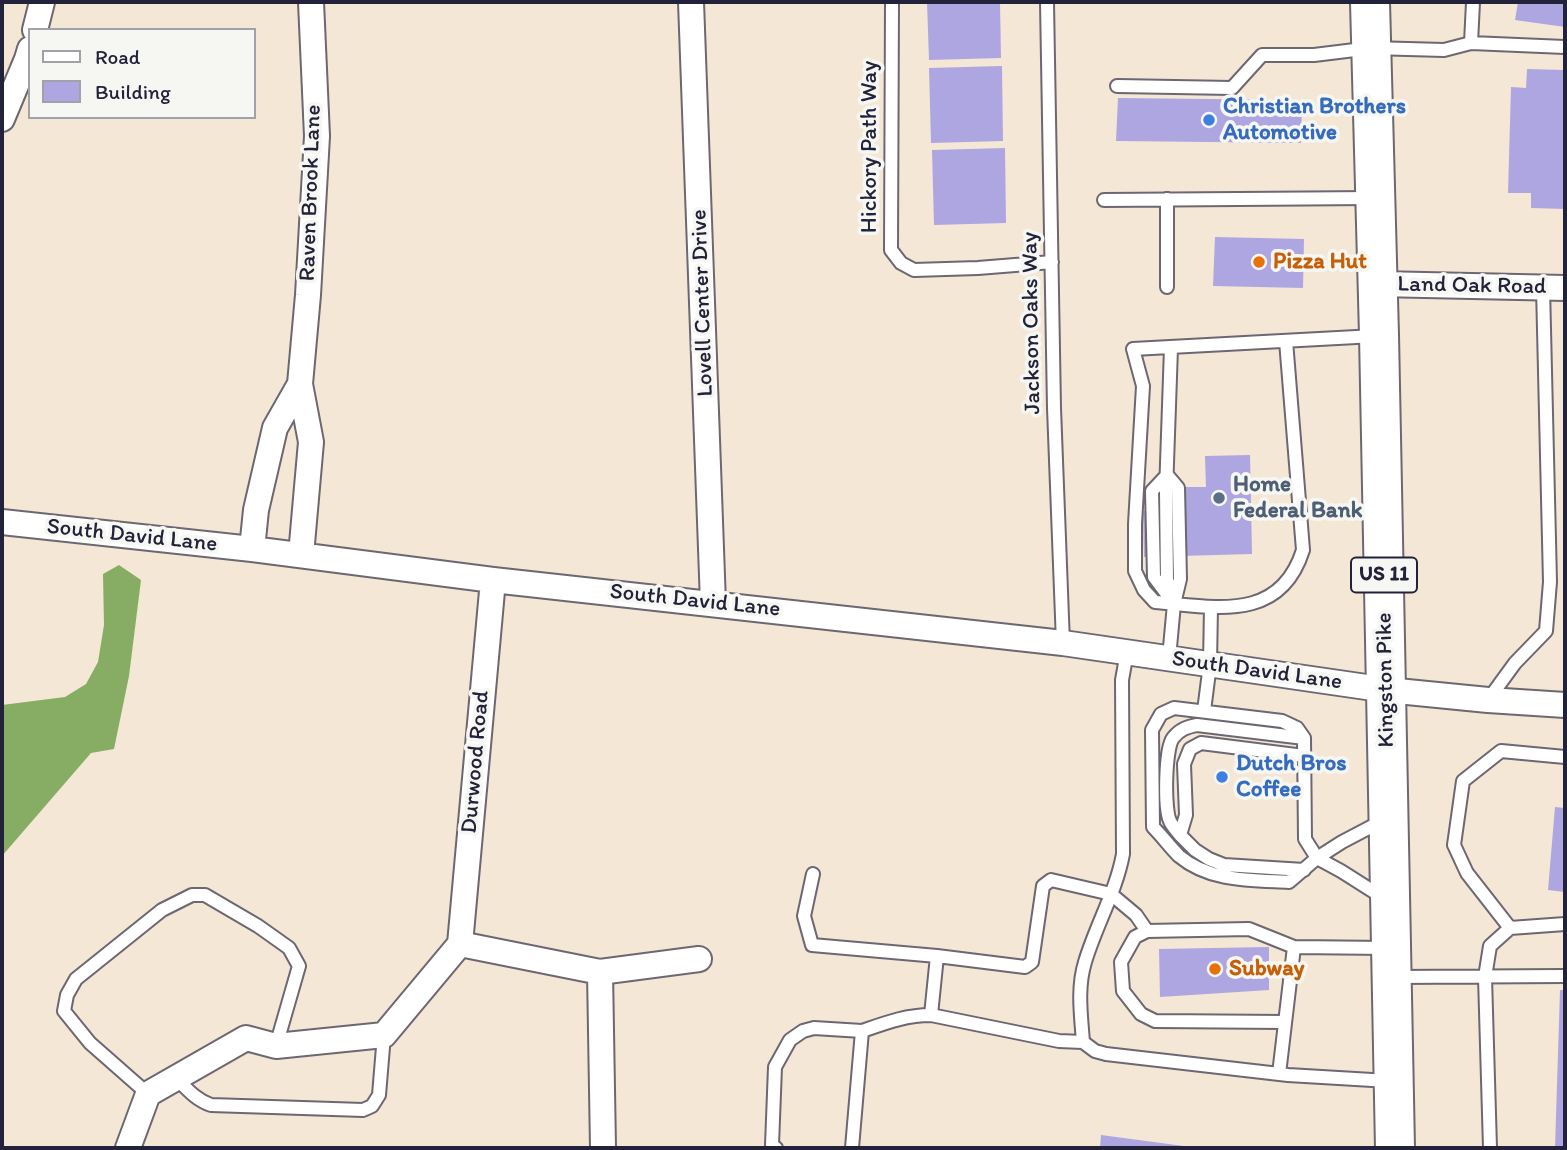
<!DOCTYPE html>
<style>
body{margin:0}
#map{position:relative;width:1567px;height:1150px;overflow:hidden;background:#f5e7d5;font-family:Itim,sans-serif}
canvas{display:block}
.frame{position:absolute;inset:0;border:4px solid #22223b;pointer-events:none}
.legend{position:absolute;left:28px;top:28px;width:228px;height:91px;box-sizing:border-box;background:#f6f6f2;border:2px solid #a1a1a9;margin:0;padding:9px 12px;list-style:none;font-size:21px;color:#22223b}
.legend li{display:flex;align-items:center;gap:14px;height:35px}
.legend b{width:35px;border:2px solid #a1a1a9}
</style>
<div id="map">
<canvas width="1567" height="1150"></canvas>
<div class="frame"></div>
<ul class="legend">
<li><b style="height:9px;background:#fff"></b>Road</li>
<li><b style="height:19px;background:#aea6e1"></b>Building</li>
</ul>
</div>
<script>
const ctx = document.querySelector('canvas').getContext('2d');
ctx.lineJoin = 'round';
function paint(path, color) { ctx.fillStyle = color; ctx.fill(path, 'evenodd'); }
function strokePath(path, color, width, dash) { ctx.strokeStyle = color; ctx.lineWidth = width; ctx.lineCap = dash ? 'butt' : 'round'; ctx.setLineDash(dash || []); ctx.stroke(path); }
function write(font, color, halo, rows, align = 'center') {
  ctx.font = font + ' Itim,sans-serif'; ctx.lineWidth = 7; ctx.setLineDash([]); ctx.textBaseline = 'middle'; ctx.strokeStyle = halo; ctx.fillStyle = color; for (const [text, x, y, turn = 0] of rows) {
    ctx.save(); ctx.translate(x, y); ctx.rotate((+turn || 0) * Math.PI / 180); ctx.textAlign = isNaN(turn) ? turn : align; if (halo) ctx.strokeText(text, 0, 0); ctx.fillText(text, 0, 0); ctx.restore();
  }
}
paint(new Path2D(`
 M119 565 141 580 129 676 114 749 91 753 2 856V705L65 697 86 684 98 662 104 625 103 574Z`), '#86ad63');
paint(new Path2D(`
 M927 2H1000L1001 58 929 60Z
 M1518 2H1565V27L1515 20Z
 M1002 66 1003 141 931 143 929 68Z
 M1527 69 1565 70V209L1531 208V193H1508L1511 87 1526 88Z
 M1118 98 1302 100 1301 143 1116 141Z
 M1005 148 1006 223 934 225 932 150Z
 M1215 237 1304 239 1303 288 1213 286Z
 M1250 455 1252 554 1144 557 1143 511 1186 510V487H1206L1205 456Z
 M1555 807 1565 808V892L1548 890Z
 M1269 947V990L1160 997 1159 949Z
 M1560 990H1565V1148H1555Z
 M1101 1135 1191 1147V1148H1100Z`), '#aea6e1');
const lane = new Path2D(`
 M892 2 891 250 901 263 914 270 978 268 1052 262
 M1047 2 1054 408 1063 643
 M1471 43 1473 2
 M1117 86 1232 88 1262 55H1314L1371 48 1444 50 1471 43 1565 47
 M1104 200 1372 198
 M1167 287V199
 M1286 341 1303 550C1280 623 1215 607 1155 602L1144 590 1135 571V524L1143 386 1133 349 1375 336
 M1171 348 1166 492 1167 580 1174 604
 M1167 475 1178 488 1180 579 1174 604 1169 658
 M1167 475 1152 491 1154 577 1169 597
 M1127 652 1122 680 1123 854C1116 892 1096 925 1085 962 1077 988 1081 1015 1083 1042L1095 1051 1106 1054 1288 1075 1389 1081
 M1488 700 1515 663 1546 631 1550 582 1543 287
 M1204 711 1210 664 1211 607
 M1304 756 1201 743 1190 749 1184 764 1186 815 1180 835 1195 850 1209 859 1224 865 1304 870
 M1382 821 1342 842 1317 858 1289 882C1251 880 1210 882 1179 856 1170 847 1162 836 1153 827L1152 730 1161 714 1174 708 1282 721 1297 728 1304 738 1305 839 1317 858 1341 871 1382 897
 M1180 835C1177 831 1172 826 1170 821 1164 809 1165 748 1173 738 1180 729 1187 727 1197 725L1304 738
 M813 874 804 916 812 945 937 956
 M1510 928 1467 873 1454 845 1463 781 1501 751 1565 757
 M1395 977 1565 976
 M931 1015 937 956 1025 967 1032 962 1043 886 1051 880 1111 894 1136 915 1147 931
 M1285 1022 1155 1021 1141 1014 1123 991 1121 962 1135 937 1147 931 1249 929 1294 947 1387 948
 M1279 1074 1294 947
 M176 1078C187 1089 196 1100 211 1105L363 1110 372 1106 379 1095 384 1035
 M148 1094 90 1043 64 1011 67 995 76 979 162 910 192 895H205L258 926 289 948 299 966 276 1046
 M776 1148 772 1145 775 1067 790 1040 803 1031 814 1028 862 1031
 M852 1148 862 1031C885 1023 906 1015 931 1015L1059 1041 1083 1042
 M1490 1148 1485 977 1490 946 1510 928 1565 924`);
const street = new Path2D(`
 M691 2 713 603
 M35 30 42 2
 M2 119 27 59 30 49
 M1378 284 1565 288
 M2 522 252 549 493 580 1063 643 1387 690 1488 700 1565 705
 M252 549 256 510 275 428 300 384
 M301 555 311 442 300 384 308 295 317 136 311 2
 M460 944 600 972 699 959
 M600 972 603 1148
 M128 1148 148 1094 246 1038 276 1046 384 1035 460 944 493 580`);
const primary = new Path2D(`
 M1370 2 1379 335 1395 1148`);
strokePath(lane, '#6c6771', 16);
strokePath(street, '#6c6771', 28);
strokePath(primary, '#6c6771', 42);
strokePath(lane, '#fff', 12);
strokePath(street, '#fff', 24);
strokePath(primary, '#fff', 38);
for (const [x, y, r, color] of [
 [1209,120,7,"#3f7fe0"],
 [1259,262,7,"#e8710a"],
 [1219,498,7,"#5c6f8a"],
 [1222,777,7,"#3f7fe0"],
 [1215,969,7,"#e8710a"]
]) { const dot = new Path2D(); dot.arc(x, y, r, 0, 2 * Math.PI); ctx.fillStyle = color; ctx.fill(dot); strokePath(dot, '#f6f6f2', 2.5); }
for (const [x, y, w] of [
 [1384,575,66]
]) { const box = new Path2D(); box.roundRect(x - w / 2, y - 17.5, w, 35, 5); ctx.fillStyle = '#f6f6f2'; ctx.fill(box); strokePath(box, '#22223b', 2); }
write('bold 21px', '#22223b', null, [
 ["US 11",1384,575]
]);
write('bold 23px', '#366cbe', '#f6f6f2', [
 ["Christian Brothers",1223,107],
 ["Automotive",1223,133],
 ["Dutch Bros",1236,764],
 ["Coffee",1236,790]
], 'left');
write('23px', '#22223b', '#f6f6f2', [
 ["Hickory Path Way",870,147,-90],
 ["Raven Brook Lane",311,193,-88],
 ["Land Oak Road",1472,286,1],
 ["Lovell Center Drive",703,303,-92],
 ["Jackson Oaks Way",1032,323,-91],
 ["South David Lane",132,536,6],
 ["South David Lane",695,601,6],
 ["South David Lane",1257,671,8],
 ["Kingston Pike",1386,680,-91],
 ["Durwood Road",476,762,-85]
]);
write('bold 23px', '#c56008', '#f6f6f2', [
 ["Pizza Hut",1273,262],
 ["Subway",1229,969]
], 'left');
write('bold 23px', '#4e5e75', '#f6f6f2', [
 ["Home",1233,485],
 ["Federal Bank",1233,511]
], 'left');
</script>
